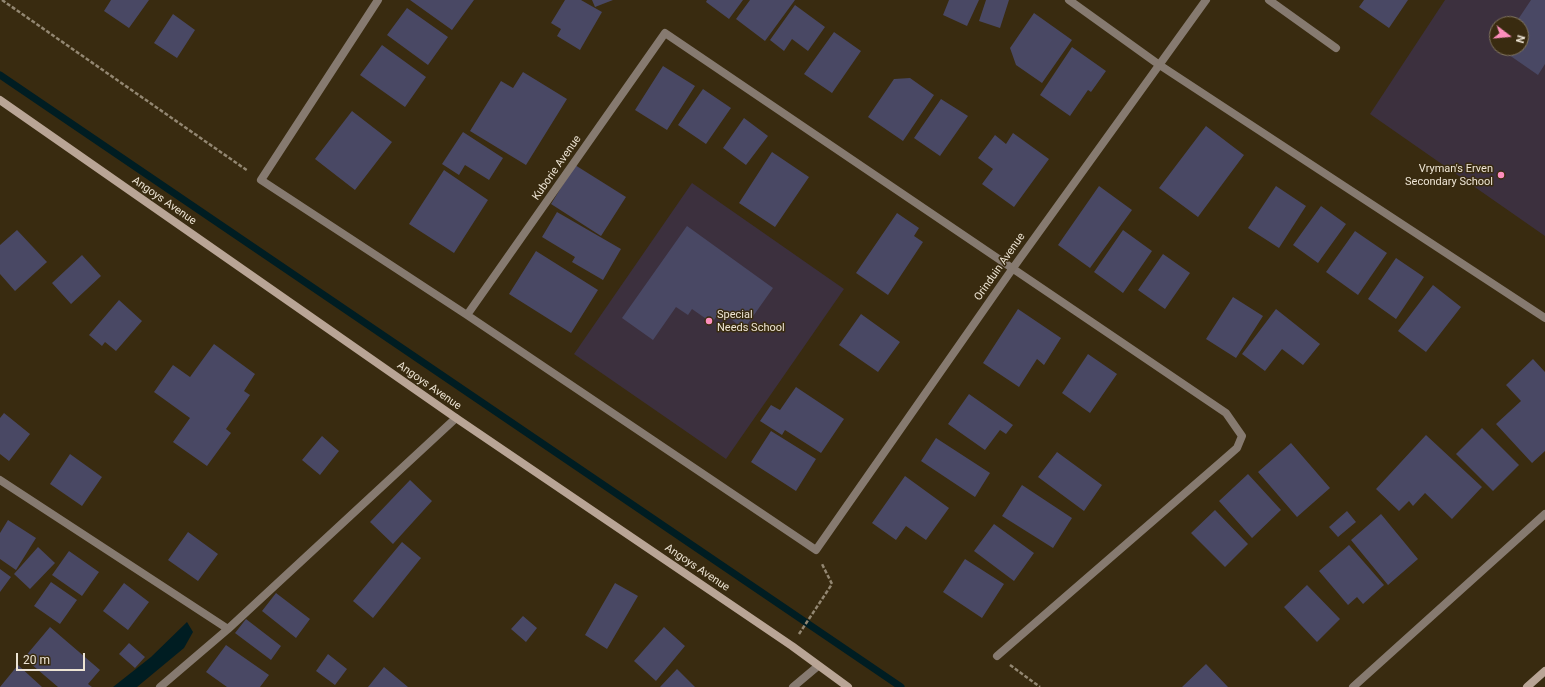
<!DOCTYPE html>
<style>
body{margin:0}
#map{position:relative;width:1545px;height:687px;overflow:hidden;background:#392b10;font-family:Roboto,sans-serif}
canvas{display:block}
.north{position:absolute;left:1489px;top:16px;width:40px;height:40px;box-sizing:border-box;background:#392b10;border:1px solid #81755e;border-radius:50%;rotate:106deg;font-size:11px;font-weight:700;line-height:16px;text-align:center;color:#ede4d4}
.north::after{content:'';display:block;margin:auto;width:14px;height:18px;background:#fe8ebc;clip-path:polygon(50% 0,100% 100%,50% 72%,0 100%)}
.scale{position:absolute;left:16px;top:653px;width:69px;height:18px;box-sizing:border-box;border:2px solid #ede4d4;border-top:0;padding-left:5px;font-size:12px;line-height:14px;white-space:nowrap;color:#ede4d4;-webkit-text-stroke:3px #392b10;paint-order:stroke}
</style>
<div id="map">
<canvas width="1545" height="687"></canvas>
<div class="north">N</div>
<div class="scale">20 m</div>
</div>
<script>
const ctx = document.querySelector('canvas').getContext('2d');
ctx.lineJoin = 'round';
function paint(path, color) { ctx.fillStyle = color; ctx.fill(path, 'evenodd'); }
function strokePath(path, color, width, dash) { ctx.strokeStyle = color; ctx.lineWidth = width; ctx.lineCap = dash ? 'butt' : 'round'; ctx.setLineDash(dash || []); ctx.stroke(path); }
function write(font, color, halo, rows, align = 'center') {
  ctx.font = font + ' Roboto,sans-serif'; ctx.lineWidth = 3; ctx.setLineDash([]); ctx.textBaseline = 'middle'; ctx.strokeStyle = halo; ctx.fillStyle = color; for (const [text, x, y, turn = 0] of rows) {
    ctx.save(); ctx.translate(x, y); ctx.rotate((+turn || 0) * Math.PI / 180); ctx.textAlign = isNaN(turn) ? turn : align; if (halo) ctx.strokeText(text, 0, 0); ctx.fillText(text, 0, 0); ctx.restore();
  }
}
paint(new Path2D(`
 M1445 0H1545V236L1370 114ZM1497 24H1521V48H1497Z
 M692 183 844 289 726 459 574 354Z`), '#3c303e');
paint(new Path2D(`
 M187 622 193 632 184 648 137 687H113L151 657Z`), '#001d22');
strokePath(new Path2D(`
 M0 75 901 687`), '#001d22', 7);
paint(new Path2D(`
 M111 0H149L129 28 104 11Z
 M410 0H474L452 30Z
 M565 0H581L602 12 580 50 557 36 561 29 551 23Z
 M592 0H613L595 7Z
 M707 0H743L729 19 706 2Z
 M750 0H795L765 41 736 19Z
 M949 0H979L967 26 943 15Z
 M986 0H1009L1000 28 979 21Z
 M1364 0H1408L1389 28 1359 7Z
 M1531 0H1545V64L1538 75 1499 48H1521V24H1515Z
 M795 5 825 27 808 51 792 39 784 51 770 40Z
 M407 8 448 37 428 65 387 35Z
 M1034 13 1072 40 1042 83 1016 65 1010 48Z
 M173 14 195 30 177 58 154 43Z
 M834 32 861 51 832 93 804 74Z
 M382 45 426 77 405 107 360 75Z
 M1072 47 1106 71 1091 92 1088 90 1070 116 1040 95Z
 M663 66 695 86 667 130 635 110Z
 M523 72 567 99 526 165 470 131 501 81 513 88Z
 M910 78 934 95 903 141 868 117 894 79Z
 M703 89 731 108 706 144 678 125Z
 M941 99 968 116 940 156 914 138Z
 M352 111 392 142 355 190 315 159Z
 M744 118 768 136 746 165 723 148Z
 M1206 126 1244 155 1198 217 1159 188Z
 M463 132 503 158 489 180 465 165 459 175 442 164Z
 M1013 133 1049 159 1014 207 982 184 993 169 978 158 995 135 1006 144Z
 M772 152 809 177 775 227 739 203Z
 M575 165 626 197 601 236 551 204Z
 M444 170 488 200 454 253 409 224Z
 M1099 186 1132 210 1090 268 1058 245Z
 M1276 186 1306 206 1279 248 1248 228Z
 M1321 206 1346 224 1318 263 1293 245Z
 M557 212 621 249 603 280 572 262 575 257 542 237Z
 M897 213 919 228 914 236 923 242 888 295 856 273Z
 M687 226 773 288 744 329 720 311 712 323 692 309 688 315 676 307 653 340 622 318Z
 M17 230 47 262 15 291 0 274V245Z
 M1123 230 1152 251 1123 293 1094 272Z
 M1355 231 1387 253 1358 295 1326 272Z
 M536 251 598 290 571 333 509 294Z
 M1163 254 1190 273 1165 309 1138 290Z
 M82 255 101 276 71 304 52 283Z
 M1396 258 1424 277 1396 319 1368 299Z
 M1433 285 1461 307 1426 352 1398 331Z
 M1233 297 1263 316 1236 358 1206 339Z
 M119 300 142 321 116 351 105 342 102 346 89 335Z
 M1018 309 1061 338 1044 365 1037 359 1019 387 983 363Z
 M1276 309 1320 344 1303 365 1282 349 1265 371 1242 354Z
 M861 314 900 342 878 372 839 345Z
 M214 344 255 374 244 391 250 395 226 429 231 433 207 466 173 442 190 418 154 392 173 365 190 377Z
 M1088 354 1117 374 1090 413 1062 393Z
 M1533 359 1545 372V451L1532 463 1496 424 1521 401 1506 385Z
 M796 387 844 419 821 453 785 430 782 435 760 421 771 405 780 410Z
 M969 394 1013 425 1006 434 1000 430 985 450 948 424Z
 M4 413 30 434 9 461 0 454V418Z
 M1482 428 1519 465 1493 491 1456 454Z
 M771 431 816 459 796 491 751 462Z
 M1426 435 1482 487 1452 519 1425 493 1413 506 1409 501 1399 511 1376 489Z
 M322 436 339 451 320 475 302 460Z
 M936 438 990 473 975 497 921 461Z
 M1291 443 1330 488 1297 517 1258 472Z
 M1057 452 1102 485 1084 511 1038 477Z
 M70 454 102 477 82 506 50 484Z
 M1248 474 1281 510 1252 538 1219 501Z
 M905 476 949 508 926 540 906 526 896 540 872 523Z
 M410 480 432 501 393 544 370 522Z
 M1022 485 1072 518 1053 548 1002 516Z
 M1215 510 1248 544 1225 567 1191 533Z
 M1347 511 1356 522 1338 537 1329 527Z
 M1381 514 1418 559 1388 585 1351 540Z
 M8 520 36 538 16 570 0 559V533Z
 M994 524 1034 553 1014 581 974 551Z
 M188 532 218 554 198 581 168 560Z
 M402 542 421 558 373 618 353 601Z
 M1349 545 1384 585 1363 604 1357 597 1348 605 1319 571Z
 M38 547 55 563 30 589 14 574Z
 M69 551 99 572 82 596 52 575Z
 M965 559 1004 584 982 618 943 592Z
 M0 569 11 577 0 592Z
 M51 582 77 600 60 624 34 606Z
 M124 583 149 602 128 630 103 611Z
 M615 583 638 596 607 649 585 635Z
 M1307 585 1340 619 1317 642 1284 607Z
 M276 593 310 619 296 638 262 611Z
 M523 616 537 628 526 642 511 629Z
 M246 619 281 646 271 660 235 633Z
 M50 627 100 670 88 684 92 687H58L24 658Z
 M664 627 685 646 656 681 634 661Z
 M129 643 145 657 135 668 119 654Z
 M226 645 269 675 260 687H227L206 672Z
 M328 654 347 669 335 685 316 671Z
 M1206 664 1228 687H1182Z
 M18 665 42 687H0Z
 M384 667 408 687H368Z
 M677 669 695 687H660Z`), '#494864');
strokePath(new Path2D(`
 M2 0 248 171
 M799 634 832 584 822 564
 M1010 665 1040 687`), '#938772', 2.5, [4, 2]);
strokePath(new Path2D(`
 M378 0 261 180 467 315 816 550 1013 268 1206 0
 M1069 0 1158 64 1545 318
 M1269 0 1336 48
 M467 315 665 33 1226 413 1242 436 1237 448 1221 462 997 656
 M0 480 228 629
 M160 687 228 629 456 418
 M793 687 818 666
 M1353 687 1545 514`), '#867a70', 8);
strokePath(new Path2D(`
 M0 100 456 418 792 646 848 687
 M1527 687 1545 671`), '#b9a596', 8);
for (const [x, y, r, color] of [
 [1501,175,4,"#fe8ebc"],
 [709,321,4,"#fe8ebc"]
]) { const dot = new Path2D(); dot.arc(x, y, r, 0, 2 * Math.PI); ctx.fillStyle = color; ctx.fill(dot); strokePath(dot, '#392b10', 1.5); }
write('11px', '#ede4d4', '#392b10', [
 ["Kuborie Avenue",557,168,-55],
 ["Angoys Avenue",164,201,35],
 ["Orinduin Avenue",1000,267,-55],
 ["Angoys Avenue",429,386,35],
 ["Angoys Avenue",697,568,34]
]);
write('11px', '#ede4d4', '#392b10', [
 ["Vryman's Erven",1493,169],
 ["Secondary School",1493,182],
 ["Special",717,315,"left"],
 ["Needs School",717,328,"left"]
], 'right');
</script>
